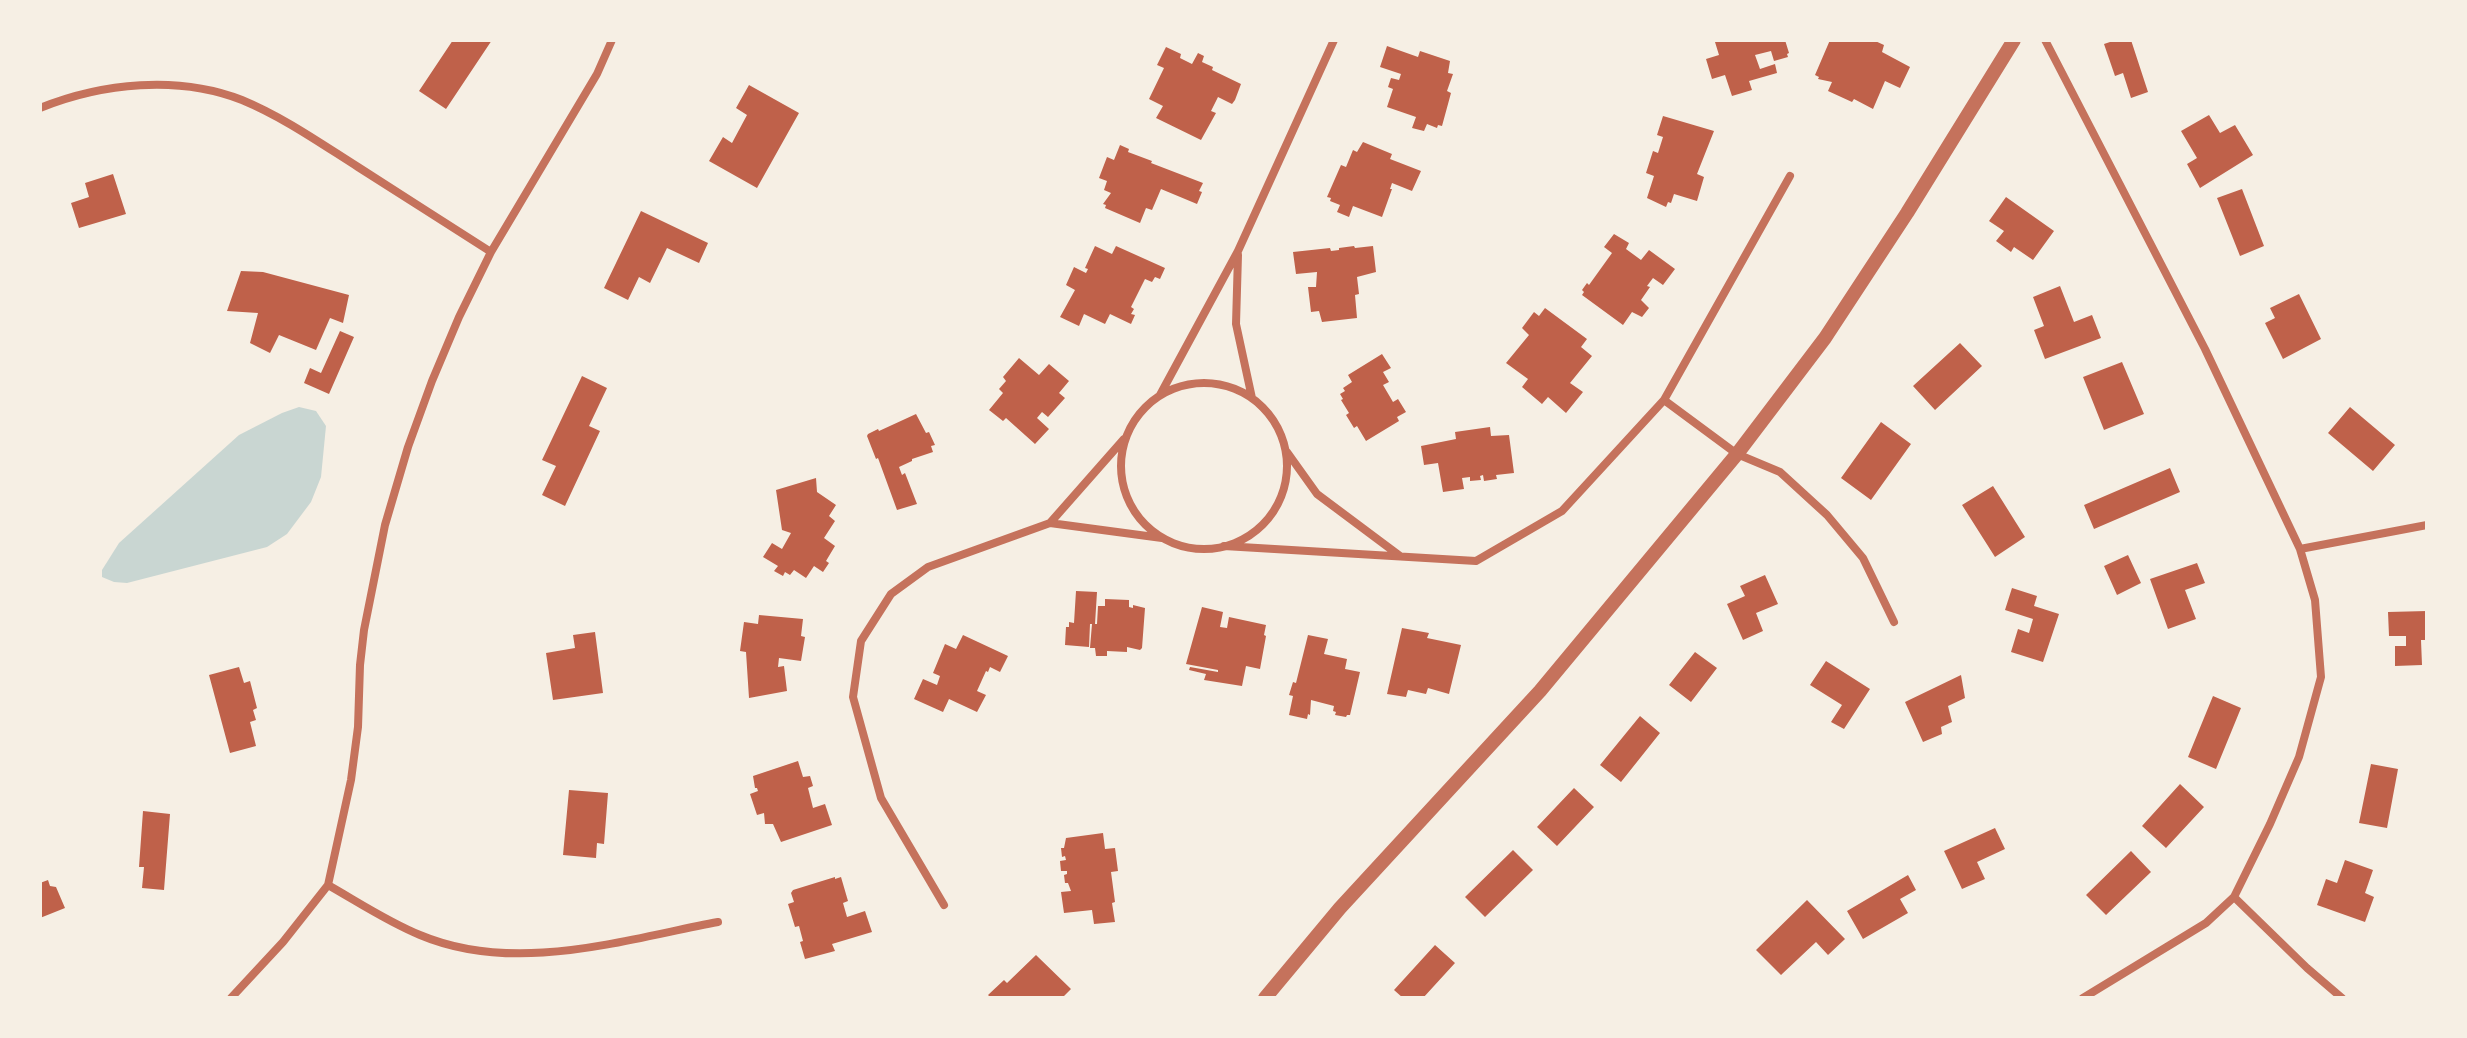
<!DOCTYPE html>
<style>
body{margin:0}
#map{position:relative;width:2467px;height:1038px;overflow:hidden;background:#f6efe4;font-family:Poppins,sans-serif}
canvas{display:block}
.frame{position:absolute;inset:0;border:42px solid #f6efe4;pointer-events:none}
</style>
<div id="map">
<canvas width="2467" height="1038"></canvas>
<div class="frame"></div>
</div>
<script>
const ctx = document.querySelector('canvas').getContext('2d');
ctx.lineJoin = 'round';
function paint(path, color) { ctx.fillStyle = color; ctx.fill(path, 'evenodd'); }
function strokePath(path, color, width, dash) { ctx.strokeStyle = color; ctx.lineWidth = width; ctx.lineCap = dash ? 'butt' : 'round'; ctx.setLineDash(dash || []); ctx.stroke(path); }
paint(new Path2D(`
 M299 407 316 411 326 426 321 477 311 502 287 534 267 547 127 583 114 582 102 577V570L119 543 239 435 282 413Z`), '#c9d6d2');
paint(new Path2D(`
 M453 40H492L446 109 419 91Z
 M1721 40H1785L1789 53 1787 54 1788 57 1774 61 1771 51 1755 55 1760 69 1775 64 1777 73 1749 81 1752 90 1732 96 1725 75 1712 79 1706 59 1719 55 1715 42Z
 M1830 40H1873L1884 45 1882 52 1910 67 1900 88 1885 81 1873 109 1854 99 1852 102 1828 91 1832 82 1818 79 1819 77 1815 75Z
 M2116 40H2131L2148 92 2131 98 2123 73 2115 76 2104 44Z
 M1387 46 1418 57 1420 51 1450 61 1448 73 1453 74 1447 91 1451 93 1442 126 1438 125 1437 128 1427 124 1424 131 1412 128 1416 117 1387 107 1393 89 1388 87 1391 78 1399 80 1401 74 1380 67Z
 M1166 47 1181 54 1180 58 1192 64 1198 53 1204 56 1202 62 1213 67 1212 70 1241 84 1235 100 1232 104 1218 97 1211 111 1216 113 1201 140 1156 118 1163 106 1149 99 1164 68 1157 65Z
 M749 85 799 113 757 188 709 161 723 137 732 143 747 115 736 108Z
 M2209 115 2220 133 2235 125 2253 155 2200 188 2187 164 2197 158 2181 131Z
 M1663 116 1714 131 1697 174 1704 177 1697 201 1674 194 1671 203 1668 202 1666 207 1647 198 1654 176 1646 173 1653 151 1658 153 1663 137 1657 135Z
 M1363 142 1392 154 1390 159 1421 171 1412 191 1392 183 1390 189H1392L1382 217 1353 206 1349 217 1337 212 1340 205 1330 201 1331 198 1327 197 1341 165 1346 167 1353 150 1357 152Z
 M1120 145 1129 149 1128 152 1152 161 1151 163 1203 183 1199 191 1202 192 1197 204 1161 189 1152 210 1146 208 1140 223 1105 208 1106 205 1103 204 1111 193 1104 190 1107 181 1099 178 1107 157 1114 160Z
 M113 174 126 214 79 228 71 203 89 197 85 183Z
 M2242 189 2264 246 2240 256 2217 198Z
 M2006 197 2054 231 2033 260 2014 247 2011 252 1996 241 2004 231 1989 221Z
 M641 211 708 243 699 263 667 248 650 283 639 277 628 300 604 288Z
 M1614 234 1629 243 1626 249 1641 260 1649 250 1675 269 1663 285 1653 278 1647 286 1650 287 1641 300 1649 308 1642 317 1632 312 1623 325 1582 295 1584 292 1582 290 1587 283 1589 285 1612 253 1604 247Z
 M1095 246 1112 254 1116 246 1165 268 1160 279 1155 277 1152 282 1145 279 1131 307 1134 309 1131 314 1135 315 1131 324 1110 314 1105 324 1084 314 1079 326 1060 317 1075 290 1066 285 1074 267 1086 273 1088 269 1085 268Z
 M1354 246 1355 248 1373 246 1376 272 1357 277 1359 294 1355 295 1357 318 1322 322 1319 311 1311 312 1308 287H1316L1317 272 1296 274 1293 252 1330 248 1331 251 1339 250V248Z
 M241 271 263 272 349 295 343 323 330 318 316 350 279 335 270 353 250 343 258 313 227 311Z
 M2060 286 2074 322 2092 315 2101 338 2045 359 2034 330 2044 326 2033 297Z
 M2299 294 2321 339 2283 359 2265 323 2275 318 2270 308Z
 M1545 308 1587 339 1581 347 1592 356 1570 383 1583 392 1566 413 1548 397 1542 404 1522 387 1528 379 1506 363 1529 335 1522 328 1534 312 1539 316Z
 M340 331 354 337 329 394 304 383 310 368 321 373Z
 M1960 343 1982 366 1935 410 1913 386Z
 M1382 354 1391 368 1383 372 1389 382 1383 385 1393 402 1398 399 1406 412 1397 417 1399 421 1366 441 1357 426 1354 428 1346 415 1349 413 1341 400 1343 399 1340 394 1345 391 1343 388 1352 382 1348 375Z
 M1019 358 1039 375 1049 364 1069 381 1059 393 1065 398 1048 417 1042 412 1037 418 1049 429 1035 444 1006 418 1003 421 989 410 1003 393 999 389 1006 381 1003 377Z
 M2122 362 2144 414 2104 430 2083 377Z
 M582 376 607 388 589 426 600 431 565 506 542 495 556 466 542 460Z
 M2350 407 2395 445 2373 471 2328 433Z
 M916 414 926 433 929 432 935 445 931 446 933 452 912 459V461L899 467 902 475 905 473 917 504 897 510 878 458 876 459 867 436 868 434 878 429 879 431Z
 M1881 422 1911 444 1871 500 1841 478Z
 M1490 427 1491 436 1509 435 1514 473 1496 475 1497 479 1484 481 1483 475 1480 476 1481 480 1470 481V477L1462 478 1464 489 1443 492 1438 463 1424 465 1421 446 1456 439 1455 432Z
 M2170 468 2180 492 2094 529 2084 505Z
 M816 478 817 492 836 505 829 516 835 521 824 538 835 546 826 561 829 563 823 572 814 566 806 578 794 570 790 575 785 572 783 576 774 571 778 566 763 557 772 543 782 549 791 533 782 530 776 490Z
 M1993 486 2025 537 1995 557 1962 505Z
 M2128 555 2141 583 2117 595 2104 566Z
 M2197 563 2205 583 2185 590 2196 619 2168 629 2150 579Z
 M1765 575 1778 604 1756 613 1763 631 1743 640 1727 604 1745 596 1740 586Z
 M2012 588 2037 596 2034 606 2059 614 2043 662 2011 652 2018 629 2029 633 2033 619 2005 610Z
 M1076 591 1097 592 1095 624H1097L1098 606H1105V599L1129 600V607L1133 608V605L1145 608 1142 648 1140 650 1127 647V652L1107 651V656H1096L1095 648H1090L1092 624H1090L1089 647 1065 645 1066 627H1069V622L1074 623Z
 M1202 607 1223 612 1220 627 1227 628 1229 617 1266 625 1264 635 1266 636 1260 669 1246 666 1242 686 1204 680 1206 674 1189 670 1190 667 1218 672V670L1186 664Z
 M2427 611V640H2421L2422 665 2395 666V646H2406V636H2389L2388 612Z
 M759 615 803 619 801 636 805 637 801 661 779 658 778 667 784 666 787 691 749 698 746 652 740 651 744 622 758 624Z
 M1402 628 1429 633 1427 638 1461 645 1449 694 1428 688 1426 694 1408 690 1406 697 1387 694Z
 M595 632 603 693 553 700 546 653 575 648 573 635Z
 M963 635 1008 656 1000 672 990 667 988 672 986 671 977 691 986 695 977 712 949 699 943 712 914 699 923 679 937 685 940 676 933 673 945 644 956 649Z
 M1308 635 1328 639 1324 654 1347 659 1345 669 1360 672 1350 715H1347L1346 717 1335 715 1336 712 1333 711 1334 706 1311 700 1310 715 1308 714 1307 719 1289 715 1293 696 1289 695 1293 682 1296 683Z
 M1695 652 1717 668 1691 702 1669 685Z
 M1826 661 1870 689 1844 729 1831 722 1842 705 1810 685Z
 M239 667 244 683 250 681 257 708 253 710 256 720 250 722 256 746 230 753 209 675Z
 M1961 675 1965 698 1948 706 1952 722 1941 727 1942 734 1923 742 1905 702Z
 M2213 696 2241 708 2216 769 2188 757Z
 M1640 716 1660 733 1621 782 1600 765Z
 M798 761 803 777 810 776 813 786 808 788 813 808 825 804 832 825 781 842 773 824H765L764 813 757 815 750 794 758 791 757 788H755L753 776Z
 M2371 764 2398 769 2387 828 2359 823Z
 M2180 784 2204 807 2166 848 2142 826Z
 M1574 788 1594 807 1557 846 1537 827Z
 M569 790 608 793 604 844 597 843 596 858 563 855Z
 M143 811 170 814 164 890 142 888 144 867H139Z
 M1995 828 2005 849 1977 862 1985 879 1962 889 1944 851Z
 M1103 833 1105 849 1115 848 1118 871 1111 872 1115 902 1112 903 1115 922 1094 924 1092 910 1064 913 1061 892 1071 891 1068 883H1065L1064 875 1067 874V871H1061L1060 861 1066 860 1065 856 1062 857 1061 848H1064L1066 838Z
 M1513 850 1533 870 1485 917 1465 897Z
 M2131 851 2151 872 2106 915 2086 895Z
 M2345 860 2373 870 2365 893 2374 897 2365 922 2317 905 2326 879 2337 883Z
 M1908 875 1916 890 1900 899 1908 913 1863 939 1847 911Z
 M835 877V879L841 877 848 901 843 903 847 917 865 911 872 932 832 944 835 951 805 959 800 942 803 941 799 926 795 927 788 904 794 902 791 893 793 890Z
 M48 880 50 886 56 887 65 908 40 918V883Z
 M1807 900 1845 939 1828 955 1816 942 1781 975 1756 950Z
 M1435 945 1455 963 1423 998H1403L1394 990Z
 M1036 955 1071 989 1062 998H991L988 995 1004 980 1007 983Z`), '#bf614a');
strokePath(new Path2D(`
 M2045 40 2205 349 2300 549 2315 600 2321 677 2299 757 2270 824 2234 897 2206 923 2083 998
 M40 108C102 83 178 75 242 100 283 117 320 143 358 167 402 195 447 224 491 252
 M1238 255 1236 324 1252 398
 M1121 466a83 83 0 1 1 166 0a83 83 0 1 1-166 0Z
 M1160 395 1238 251 1334 40
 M1664 400 1790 176
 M1287 452 1317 494 1400 556
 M1050 523 1124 439
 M1224 546 1476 561 1562 511 1664 400 1737 454 1780 472 1827 515 1863 558 1894 622
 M2300 549 2427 525
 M328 885C358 902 388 922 420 935 515 975 622 940 718 922
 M2234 897 2307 968 2342 998
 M944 905 881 798 853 697 861 641 891 594 928 567 1050 523 1162 538
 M231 998 283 942 328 885 351 780 358 727 360 665 364 630 385 525 408 447 432 381 459 317 491 252 597 74 612 40`), '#c5725c', 8);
strokePath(new Path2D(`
 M1265 998 1340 908 1540 691 1737 454 1825 338 1907 213 2014 40`), '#c5725c', 14);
</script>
